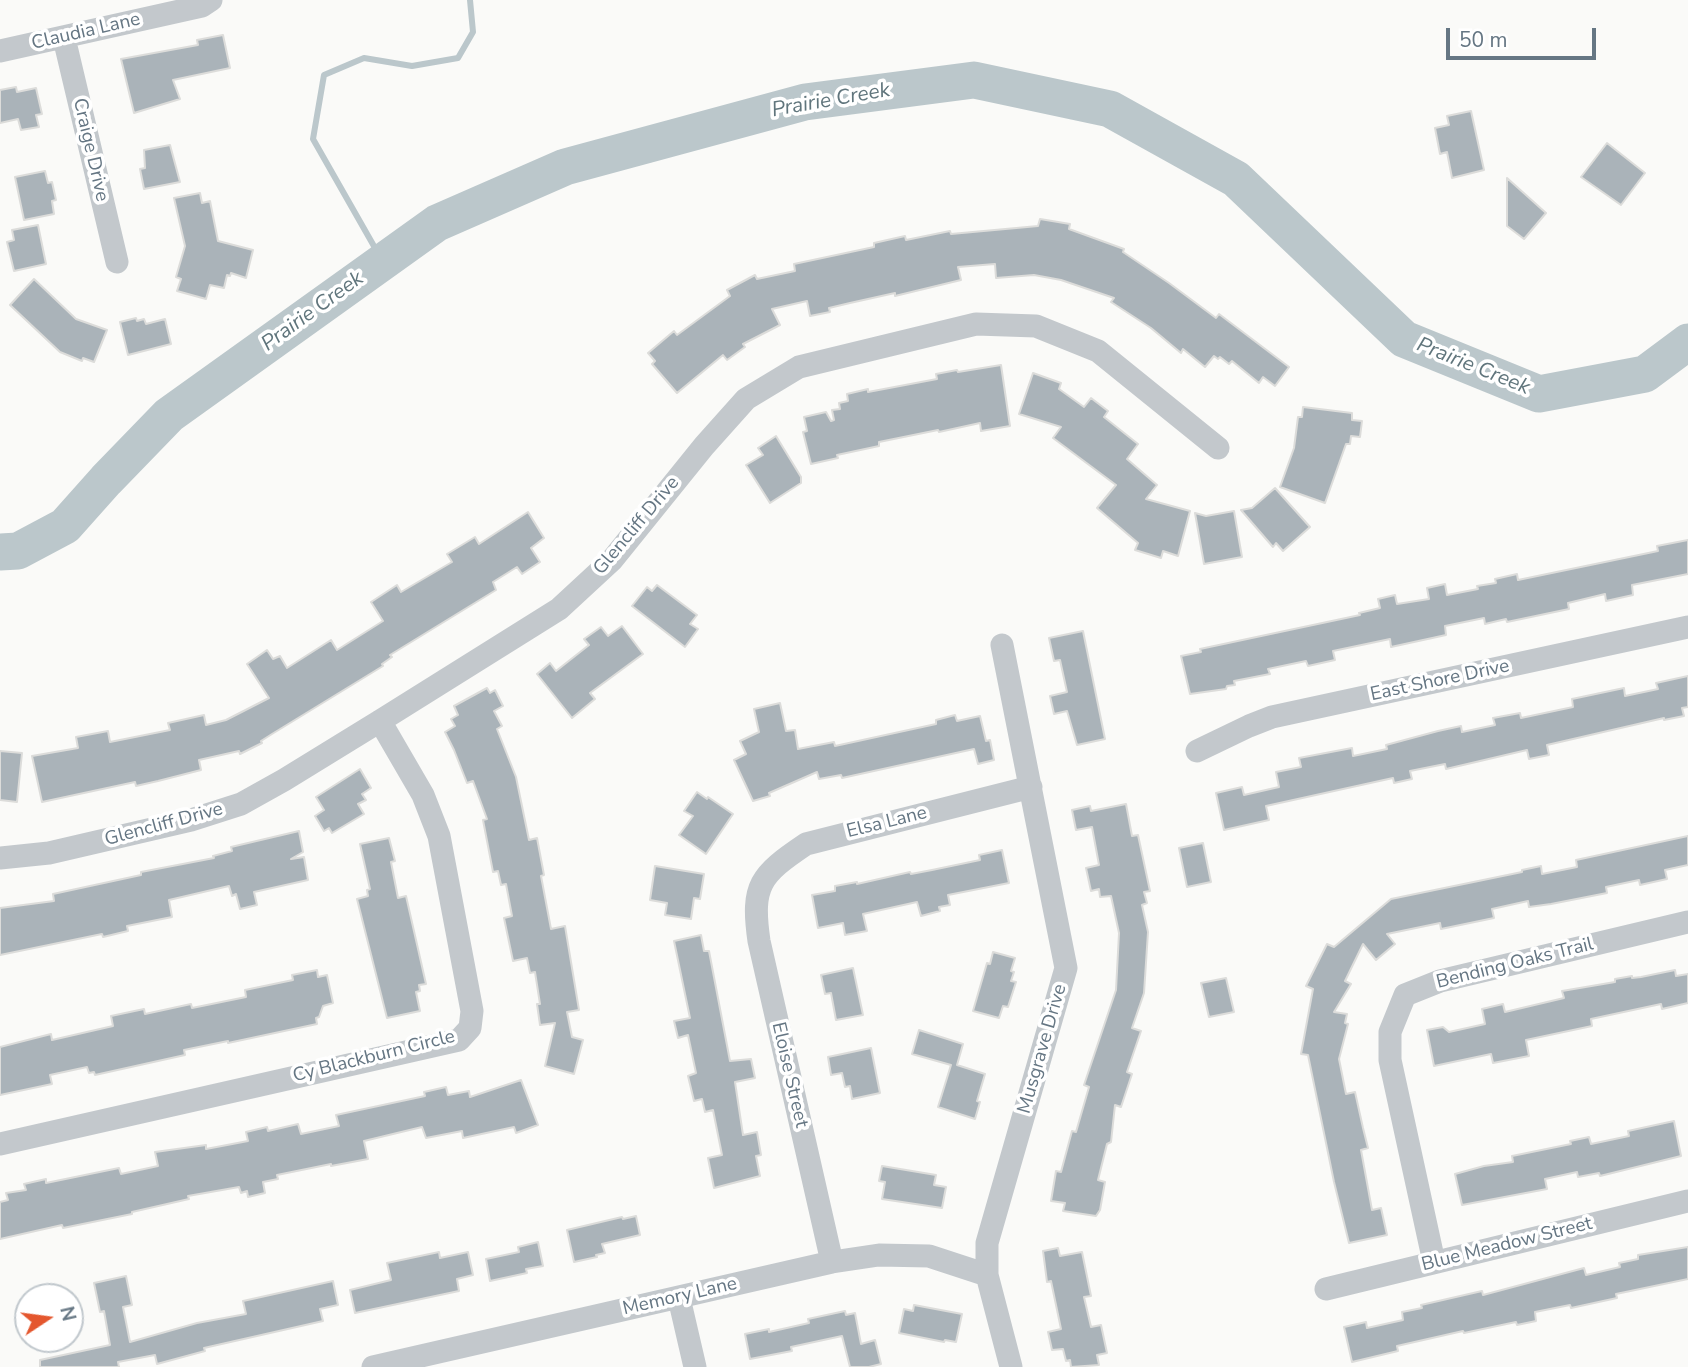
<!DOCTYPE html>
<style>
body{margin:0}
#map{position:relative;width:1688px;height:1367px;overflow:hidden;background:#fafaf8;font-family:"Nunito Sans",sans-serif}
canvas{display:block}
.north{position:absolute;left:14px;top:1283px;width:70px;height:70px;box-sizing:border-box;background:#fff;border:2px solid #c1c8cd;border-radius:50%;rotate:77deg;font-size:19px;font-weight:700;line-height:28px;text-align:center;color:#657683}
.north::after{content:'';display:block;margin:auto;width:24px;height:32px;background:#e4572e;clip-path:polygon(50% 0,100% 100%,50% 72%,0 100%)}
.scale{position:absolute;left:1446px;top:28px;width:150px;height:32px;box-sizing:border-box;border:4px solid #657683;border-top:0;padding-left:9px;font-size:21px;line-height:24px;white-space:nowrap;color:#657683;-webkit-text-stroke:5px #fff;paint-order:stroke}
</style>
<div id="map">
<canvas width="1688" height="1367"></canvas>
<div class="north">N</div>
<div class="scale">50 m</div>
</div>
<script>
const ctx = document.querySelector('canvas').getContext('2d');
ctx.lineJoin = 'round';
function strokePath(path, color, width, dash) { ctx.strokeStyle = color; ctx.lineWidth = width; ctx.lineCap = dash ? 'butt' : 'round'; ctx.setLineDash(dash || []); ctx.stroke(path); }
function paint(path, color) { ctx.fillStyle = color; ctx.fill(path, 'evenodd'); }
function write(font, color, halo, rows, align = 'center') {
  ctx.font = font + ' "Nunito Sans",sans-serif'; ctx.lineWidth = 7; ctx.setLineDash([]); ctx.textBaseline = 'middle'; ctx.strokeStyle = halo; ctx.fillStyle = color; for (const [text, x, y, turn = 0] of rows) {
    ctx.save(); ctx.translate(x, y); ctx.rotate((+turn || 0) * Math.PI / 180); ctx.textAlign = isNaN(turn) ? turn : align; if (halo) ctx.strokeText(text, 0, 0); ctx.fillText(text, 0, 0); ctx.restore();
  }
}
strokePath(new Path2D(`
 M383 262 313 139 324 75 364 58 412 66 458 58 473 32 470 0`), '#bbc7cb', 6);
strokePath(new Path2D(`
 M0 552 18 551 65 526 106 480 169 415 437 223 565 167 805 102 974 80 1110 109 1236 179 1404 339 1539 394 1645 374 1688 342`), '#bbc7cb', 37);
const building = new Path2D(`
 M223 35 230 68 173 80 180 99 134 113 121 59 198 45 197 40Z
 M16 87 17 92 36 88 42 114 36 115 39 127 21 130 18 119 0 123V90Z
 M1471 111 1484 170 1452 178 1447 152 1440 154 1435 128 1449 125 1447 116Z
 M1607 143 1645 173 1621 205 1581 177Z
 M170 145 180 182 144 189 140 169 145 168 144 150Z
 M45 171 48 183 52 182 56 200 52 201 54 214 24 220 15 177Z
 M1507 178 1546 213 1524 239 1507 226Z
 M200 193 202 203 210 201 218 241 253 250 246 278 231 273 230 276 227 275 224 288 210 285 206 299 177 291 181 279 176 277 185 246 174 198Z
 M1040 219 1070 224 1069 229 1124 249 1123 252 1169 283 1216 318 1219 314 1289 367 1275 386 1263 377 1259 383 1232 361 1229 364 1220 357 1218 359 1214 356 1205 367 1183 349 1181 353 1151 328 1111 302 1114 298 1061 280 1034 275 996 278 995 264 958 267 961 280 895 296V293L850 303 829 308 830 312 810 316 807 301 772 309 780 325 743 344 745 347 727 360 723 355 677 393 652 364 655 361 648 353 674 331 677 335 730 296 727 290 755 275 757 279 795 271 794 264 874 247V243L905 236 906 240 950 231 951 234 1038 226Z
 M38 225 46 264 14 271 7 242 14 240 12 230Z
 M34 279 76 319 107 330 94 362 83 358 82 361 60 352 10 305Z
 M136 318 137 321 144 319 146 324 165 319 171 344 128 355 120 322Z
 M1001 365 1010 426 981 431 980 423 939 432 938 430 879 442V446L837 455 838 458 811 464 803 432 807 431 804 417 826 412 831 421 834 420 832 410 840 409 839 403 848 401 847 394 868 389V392L937 379 936 374 957 370 958 372Z
 M1033 373 1061 383 1059 389 1084 407 1091 398 1108 411 1104 417 1138 444 1127 459 1157 485 1146 499 1190 511 1178 556 1163 551 1161 558 1135 550 1138 543 1097 508 1116 485 1053 438 1061 427 1019 414Z
 M1303 407 1352 413V420L1362 421 1360 437 1351 436 1350 444H1346L1325 503 1280 487 1294 448 1298 417H1302Z
 M776 436 801 477V483L770 503 746 465 763 455 758 448Z
 M1275 488 1310 527 1283 551 1276 543 1273 547 1241 510 1252 508Z
 M1234 511 1242 557 1204 564 1195 513 1206 516Z
 M528 512 544 538 531 548 540 562 522 574 517 567 493 582 496 590 390 655 392 657 382 664 383 666 272 734 261 741 262 743 240 754 239 751 199 760 201 770 158 781 136 786 135 782 42 802 32 756 78 748 76 737 108 731 110 742 170 730 168 723 204 715 206 725 226 720 269 698 247 664 267 650 273 659 280 656 287 668 331 640 337 650 383 621 371 602 397 585 401 592 452 562 447 554 475 537 479 544Z
 M1688 540V574L1632 585 1633 595 1606 601 1605 594 1568 603 1569 609 1507 622 1506 619 1485 624 1484 618 1445 626 1446 635 1391 647 1390 639 1333 651 1335 660 1308 666 1306 661 1268 669 1270 674 1234 681 1235 685 1227 686 1226 689 1190 694 1181 656 1201 652 1200 649 1360 615 1359 613 1380 608 1378 599 1395 595 1397 604 1429 599 1427 588 1445 584 1447 595 1478 589 1477 586 1496 583 1495 579 1517 574 1518 580 1658 551 1657 546Z
 M657 585 697 615 690 624 698 629 685 647 632 606 647 587 652 591Z
 M622 626 643 654 590 693 595 699 572 718 537 674 550 663 556 671 589 645 584 639 601 627 608 636Z
 M1083 631 1105 739 1077 745 1067 711 1054 714 1050 696 1067 692 1060 660 1054 661 1049 638Z
 M1688 676V707L1682 708 1684 716 1664 720V718L1547 745 1549 755 1529 759 1527 750 1446 769 1445 764 1410 771 1412 779 1394 783 1393 778 1266 806 1269 820 1224 830 1216 793 1242 787 1244 795 1279 787 1276 772 1301 767 1299 758 1352 748 1353 756 1387 749 1386 745 1438 731 1461 726 1462 732 1495 725 1493 718 1520 713 1521 718 1573 707 1572 699 1624 688 1625 696 1658 689 1656 683Z
 M487 688 490 693 495 690 503 706 494 711 502 726 497 729 516 777 529 840 537 838 544 875 541 876 551 929 565 926 579 1010 567 1012 572 1037 583 1040 574 1074 545 1066 555 1023 540 1025 537 1004H540L535 972 530 973 527 958 513 961 504 918 512 916 506 884 501 885 498 871 493 872 483 820 487 819 473 781 467 783 454 750 445 732 455 726 451 719 458 715 454 706Z
 M780 703 786 731 795 730 798 749 834 742 835 746 936 724V720L955 715 957 721 980 716 986 741 990 740 994 760 978 764 974 749 842 778 841 775 819 779 817 772 769 793 770 796 753 801 734 760 746 754 740 741 759 732 754 709Z
 M0 751 22 753 17 802 0 800Z
 M360 769 371 788 362 794 366 800 358 804 364 814 332 833 329 828 324 831 315 816 324 810 316 797Z
 M697 792 707 799 708 797 733 814 706 854 679 835 693 816 684 811Z
 M1126 804 1132 836 1138 835 1150 891 1144 892 1147 903 1142 905 1148 932 1144 993 1132 1028 1141 1031 1127 1072 1132 1074 1121 1107 1115 1105 1111 1142 1107 1144 1098 1180 1105 1182 1100 1210 1096 1216 1063 1211 1065 1203 1051 1201 1056 1171 1061 1172 1072 1131 1076 1132 1089 1087 1084 1085 1116 990 1119 933 1111 896 1100 897 1099 889 1091 891 1086 868 1099 865 1092 827 1076 830 1072 810 1090 806 1091 811Z
 M299 831 303 852 291 859 304 857 308 880 254 892 257 905 240 909 236 894 232 896 229 886 169 900 172 917 127 926 128 931 103 937 102 934 0 955V908L54 901 53 894 141 875V872L214 858 213 856 232 851 231 847Z
 M1688 836V865L1665 870 1667 879 1640 885 1639 880 1606 887 1607 893 1551 904 1529 907 1528 901 1492 909 1494 918 1441 929 1440 923 1387 934 1395 944 1376 960 1363 944 1345 981 1351 984 1334 1012 1347 1014 1345 1023 1348 1024 1339 1059 1346 1094 1355 1092 1363 1128 1368 1148 1361 1150 1372 1210 1381 1208 1387 1235 1349 1243 1334 1182 1308 1055 1301 1054 1313 989 1306 986 1327 944 1334 947 1391 899 1522 872V870L1541 866 1542 874 1577 867 1576 860Z
 M389 838 395 861 391 862 398 898 406 896 426 984 419 985 420 991 416 992 420 1011 387 1018 357 899 368 896 367 890 370 889 360 844Z
 M1203 843 1211 882 1187 887 1179 848Z
 M1002 850 1009 883 948 895 950 905 939 907 940 911 921 916 917 902 863 914 867 931 845 935 843 923 818 928 812 895 835 891V886L857 882V884L910 872 911 874 932 870 980 860 979 855Z
 M655 866 704 874 700 899 694 898 691 919 665 915 667 903 650 900Z
 M701 935 704 951H709L730 1061 751 1059 755 1078 735 1082 743 1135 757 1132 761 1155 756 1156 760 1176 714 1188 708 1158 722 1155 713 1110 705 1112 702 1099 694 1101 688 1076 696 1073 688 1035 678 1038 674 1021 690 1018 674 941Z
 M993 952 1015 958 1011 971 1014 972 1011 981 1016 982 1008 1007 1003 1006 999 1018 973 1011 987 963 990 964Z
 M853 968 863 1015 836 1020 831 993 825 994 821 975Z
 M317 970 318 977 327 975 333 1003 323 1006 319 1017 316 1018 317 1024 228 1043V1041L184 1050 185 1055 95 1075 94 1072 89 1073 87 1067 50 1075 52 1084 0 1095V1047L51 1034 52 1040 113 1026 111 1016 144 1009 145 1014 191 1004 192 1008 246 997 245 990 293 980 292 975Z
 M1675 970 1676 976 1688 974V1003L1662 1009 1661 1004 1591 1019 1592 1026 1526 1040 1529 1056 1493 1063 1491 1054 1434 1066 1427 1030 1443 1027 1449 1032 1485 1024 1482 1009 1503 1004 1505 1012 1564 998 1562 991 1615 982V979L1632 976V978L1641 977Z
 M1226 978 1234 1012 1209 1017 1201 983Z
 M919 1030 963 1044 957 1065 985 1074 977 1101 980 1102 975 1119 938 1107 951 1065 912 1054Z
 M871 1048 880 1093 852 1099 850 1086 845 1087 842 1073 831 1075 828 1057Z
 M521 1080 538 1125 516 1133 514 1127 463 1138 462 1131 426 1138 422 1127 364 1141 368 1159 331 1166V1164L277 1175 278 1179 263 1182 265 1193 248 1197 247 1191 241 1193 239 1187 188 1196 189 1199 132 1212V1214L63 1228 62 1225 0 1239V1202L8 1200 6 1193 26 1190 24 1184 46 1179V1183L119 1168 121 1174 158 1166 155 1152 206 1145V1149L248 1141 246 1132 267 1127 268 1131 298 1124 301 1134 339 1126 336 1115 425 1096 424 1092 446 1087 448 1095 469 1091 470 1097Z
 M1674 1121 1681 1156 1600 1176 1599 1173 1578 1177 1577 1172 1545 1179 1547 1189 1462 1205 1455 1174 1484 1166 1513 1162 1512 1156 1571 1144 1570 1141 1589 1137 1591 1144 1629 1136 1628 1131Z
 M882 1166 936 1175 934 1185 946 1187 942 1208 882 1199 885 1182 879 1181Z
 M636 1216 640 1235 602 1244 605 1253 596 1255 597 1257 574 1262 567 1230 622 1217 623 1219Z
 M538 1242 543 1266 526 1269 527 1273 490 1281 486 1259 519 1252 518 1247Z
 M1688 1247V1279L1616 1294 1617 1298 1571 1308 1570 1305 1535 1312 1536 1321 1517 1325 1516 1322 1464 1333 1463 1331 1397 1346 1398 1351 1352 1362 1344 1327 1366 1322 1367 1328 1403 1320 1402 1312 1422 1308 1421 1305 1482 1291 1483 1295 1584 1268 1586 1275 1620 1267 1619 1263 1638 1259V1255Z
 M1058 1248 1060 1256 1082 1252 1091 1296 1084 1297 1091 1327 1101 1325 1107 1353 1097 1355 1099 1365 1071 1367 1070 1360 1066 1361 1063 1349 1052 1350 1048 1332 1061 1329 1051 1281 1047 1282 1043 1251Z
 M439 1252 440 1258 468 1252 473 1275 457 1279 459 1291 355 1313 350 1290 391 1280 387 1263Z
 M126 1276 132 1305 123 1307 130 1342 197 1323 246 1314 243 1301 333 1281 338 1305 320 1309 323 1321 204 1348 205 1351 157 1364 155 1355 118 1362 119 1367H40V1360L110 1345 104 1311 100 1312 94 1283Z
 M914 1305 962 1314 956 1342 945 1340 944 1342 899 1333 904 1309 913 1311Z
 M845 1311 846 1315 855 1313 861 1344 875 1340 881 1364 869 1367H850L842 1336 791 1347 792 1351 750 1359 745 1334 769 1329V1332L809 1323 808 1319Z`);
paint(building, '#aab3b9');
strokePath(building, '#dcdcda', 2);
strokePath(new Path2D(`
 M64 38 117 262
 M0 51 202 6 211 0
 M1002 645 1066 968 987 1243V1275L1011 1367
 M1197 751 1249 726 1272 717 1688 627
 M0 858 49 853 191 820 241 804 284 780 380 721 559 609 612 560 704 446 746 399 799 367 976 324 1036 326 1098 351 1218 448
 M0 1144 459 1040 470 1028 472 1011 439 836 423 795 380 721
 M832 1262 759 941C751 885 760 875 806 844L1031 787
 M1434 1262 1390 1060V1032L1405 995 1440 981 1688 922
 M1326 1289 1688 1201
 M679 1298 695 1367
 M373 1367 832 1262 879 1255 929 1256 987 1275`), '#c3c8cc', 23);
write('19px', '#657683', '#fff', [
 ["Claudia Lane",86,32,-13],
 ["Craige Drive",90,150,77],
 ["Glencliff Drive",637,526,-50],
 ["East Shore Drive",1440,681,-12],
 ["Elsa Lane",887,823,-14],
 ["Glencliff Drive",164,825,-15],
 ["Bending Oaks Trail",1515,964,-14],
 ["Musgrave Drive",1043,1049,-74],
 ["Cy Blackburn Circle",374,1057,-14],
 ["Eloise Street",789,1075,77],
 ["Blue Meadow Street",1507,1245,-14],
 ["Memory Lane",680,1297,-13]
]);
write('italic 21px', '#60757c', '#fff', [
 ["Prairie Creek",831,101,-10],
 ["Prairie Creek",313,312,-36],
 ["Prairie Creek",1473,367,22]
]);
</script>
